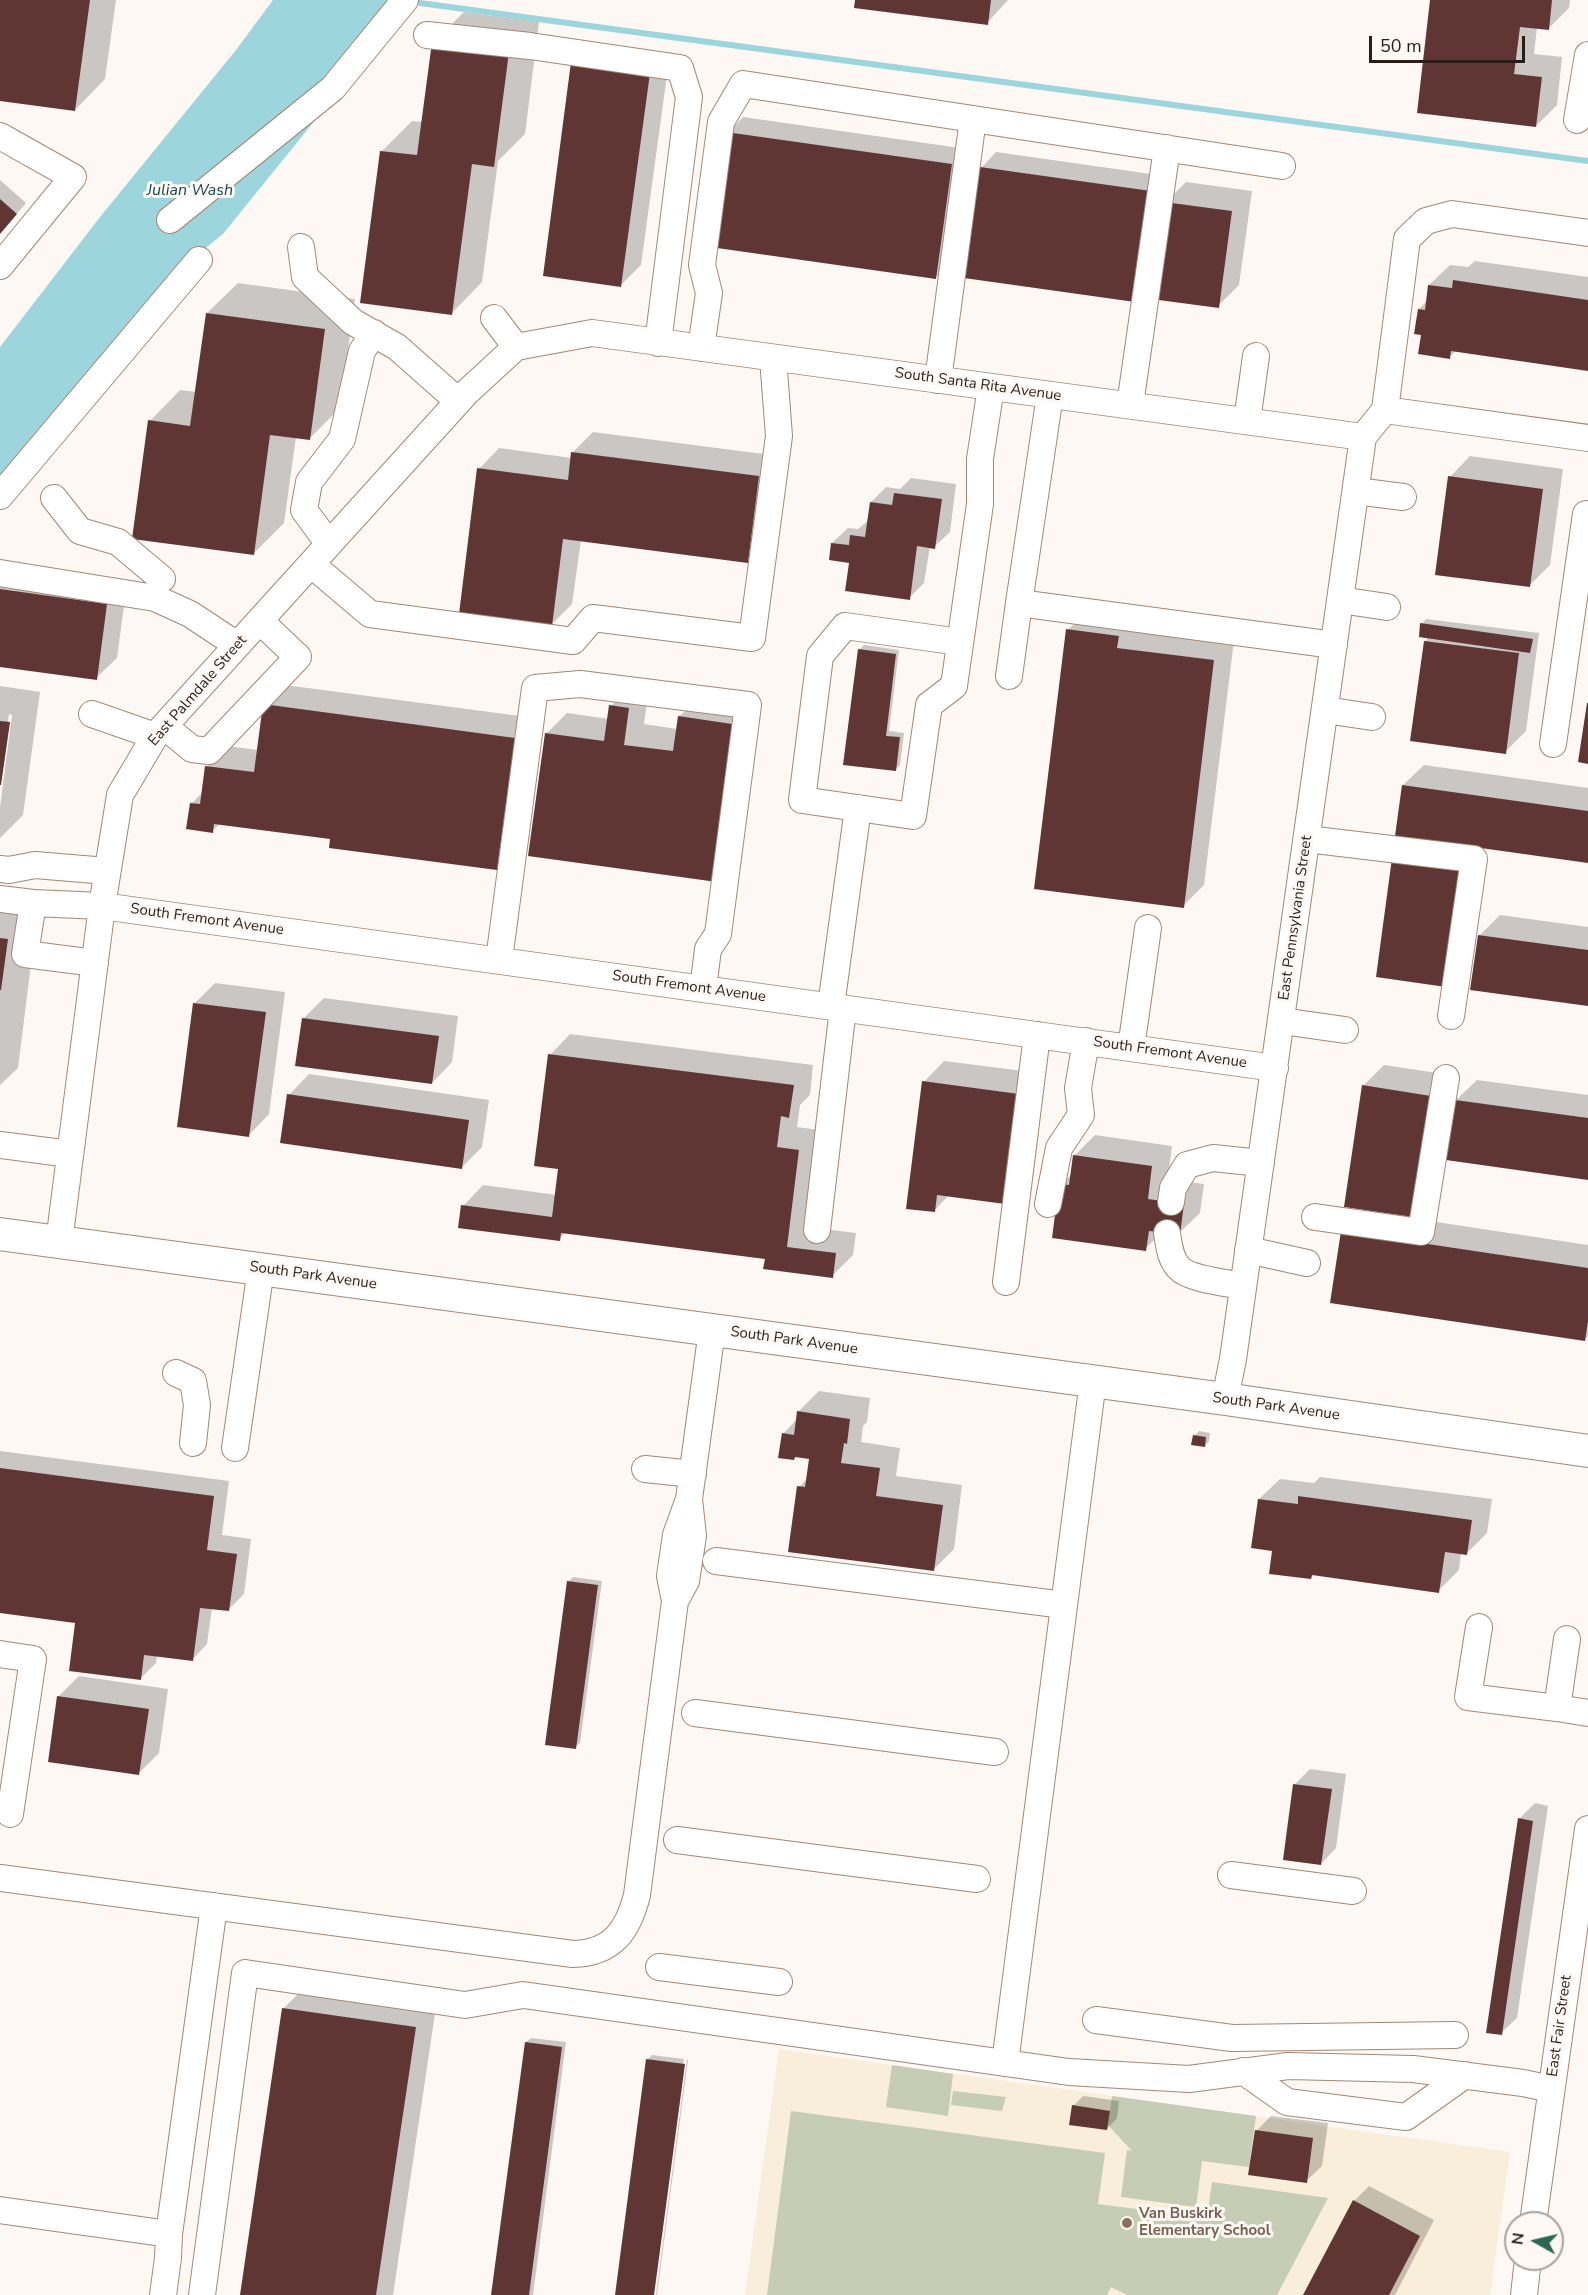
<!DOCTYPE html>
<style>
body{margin:0}
#map{position:relative;width:1588px;height:2295px;overflow:hidden;background:#fdf8f4;font-family:"Nunito Sans",sans-serif}
canvas{display:block}
.north{position:absolute;left:1504px;top:2211px;width:60px;height:60px;box-sizing:border-box;background:#fdf8f4;border:2px solid #a8a19c;border-radius:50%;rotate:278deg;font-size:16px;font-weight:700;line-height:24px;text-align:center;color:#281e17}
.north::after{content:'';display:block;margin:auto;width:21px;height:27px;background:#2b6853;clip-path:polygon(50% 0,100% 100%,50% 72%,0 100%)}
.scale{position:absolute;left:1369px;top:36px;width:156px;height:27px;box-sizing:border-box;border:3px solid #281e17;border-top:0;padding-left:8px;font-size:18px;line-height:21px;white-space:nowrap;color:#281e17;-webkit-text-stroke:4px #fdf8f4;paint-order:stroke}
</style>
<div id="map">
<canvas width="1588" height="2295"></canvas>
<div class="north">N</div>
<div class="scale">50 m</div>
</div>
<script>
const ctx = document.querySelector('canvas').getContext('2d');
ctx.lineJoin = 'round';
function paint(path, color) { ctx.fillStyle = color; ctx.fill(path, 'evenodd'); }
function strokePath(path, color, width, dash) { ctx.strokeStyle = color; ctx.lineWidth = width; ctx.lineCap = dash ? 'butt' : 'round'; ctx.setLineDash(dash || []); ctx.stroke(path); }
function write(font, color, halo, rows, align = 'center') {
  ctx.font = font + ' "Nunito Sans",sans-serif'; ctx.lineWidth = 6; ctx.setLineDash([]); ctx.textBaseline = 'middle'; ctx.strokeStyle = halo; ctx.fillStyle = color; for (const [text, x, y, turn = 0] of rows) {
    ctx.save(); ctx.translate(x, y); ctx.rotate((+turn || 0) * Math.PI / 180); ctx.textAlign = isNaN(turn) ? turn : align; if (halo) ctx.strokeText(text, 0, 0); ctx.fillText(text, 0, 0); ctx.restore();
  }
}
paint(new Path2D(`
 M779 2049 1510 2152 1490 2295H745Z`), '#f8eed9');
paint(new Path2D(`
 M892 2065 953 2074 948 2116 886 2107Z
 M953 2091 1006 2097 1002 2111 951 2105Z
 M1112 2096 1256 2116 1249 2167 1202 2161 1196 2207 1121 2197 1127 2150 1132 2151 1108 2125Z
 M791 2111 1105 2153 1098 2204 1207 2218 1212 2182 1328 2198 1277 2295H1127L1111 2287 1107 2295H767Z`), '#c5cdb4');
paint(new Path2D(`
 M273 0H394L333 98 223 234 178 270 0 488V347L100 217 236 50Z`), '#9cd5dc');
paint(new Path2D(`
 M0 0H116L105 79 75 110 0 99Z
 M856 0H1008L987 23Z
 M1432 0H1570L1569 8 1548 29 1537 27 1534 54 1562 57 1557 105 1536 126Z
 M464 12 539 22 525 134 498 161 482 282 452 313 381 152 412 121 423 122 433 43Z
 M593 42 670 53 641 265 621 285 573 63Z
 M743 117 967 149 951 262 936 277 728 133Z
 M996 152 1165 176 1150 285 981 168Z
 M0 180 26 203 0 233Z
 M1186 182 1252 191 1239 285 1218 306 1165 203Z
 M1475 261 1588 277V370L1456 351 1449 357 1419 309 1427 301 1429 285 1450 265 1468 267Z
 M238 283 355 299 340 408 309 439 296 437 284 523 253 554 150 421 180 390 196 392 207 313Z
 M593 432 779 456 768 541 747 562 581 540 572 604 552 624 479 469 499 448 572 458 573 452Z
 M1470 456 1563 469 1550 565 1529 586 1450 477Z
 M911 478 956 484 950 532 934 547 930 546 924 583 909 598 851 561 832 543 848 528 858 529 869 520 871 502 886 487 900 489Z
 M0 573 127 583 117 658 96 678 0 665Z
 M1088 610 1234 640 1204 885 1183 906 1068 630Z
 M1426 619 1539 633 1526 731 1505 752 1425 641 1429 637 1422 624Z
 M864 645 899 650 889 731 904 733 900 765 895 770 859 650Z
 M285 685 535 718 517 848 497 869 332 838 221 823 212 831 191 804 204 791 207 767 227 746 258 750 264 705Z
 M631 685 649 687 644 724 677 729 679 717 700 696 759 704 716 881 546 734 567 713 609 719 611 706Z
 M0 686 40 692 23 815 0 838V807L12 715 9 714 0 784Z
 M1424 765 1588 788V861L1482 846 1466 965 1393 858 1415 837 1403 785Z
 M0 904 38 908 18 1068 0 1085Z
 M1500 915 1588 927V1005L1479 936Z
 M215 983 285 992 269 1114 249 1135 194 1004Z
 M324 998 458 1016 452 1062 432 1083 303 1019Z
 M570 1034 813 1065 810 1095 800 1105 797 1127 819 1130 807 1227 856 1233 853 1255 832 1276 766 1258 566 1232 559 1239 463 1206 483 1185 557 1195 560 1168 550 1055Z
 M944 1061 1039 1073 949 1195 934 1211 924 1082Z
 M1384 1065 1451 1075 1410 1218 1588 1245V1336L1585 1340 1342 1231 1365 1209 1363 1086ZM1431 1088H1433L1415 1195Z
 M309 1074 489 1100 482 1147 461 1168 289 1095Z
 M1477 1080 1588 1095V1179L1456 1100Z
 M1095 1135 1172 1146 1168 1179 1204 1184 1200 1213 1179 1233 1163 1231 1145 1249 1061 1185 1072 1174 1074 1156Z
 M819 1391 870 1398 867 1422 863 1426 861 1442 900 1448 896 1476 962 1485 954 1549 933 1570 799 1487 808 1478 811 1457 797 1456 794 1459 783 1434 797 1419 798 1412Z
 M1199 1431 1210 1433 1209 1441 1205 1446 1194 1436Z
 M0 1451 229 1481 222 1535 251 1539 244 1594 228 1610 212 1608 207 1644 192 1660 157 1655 156 1663 140 1679 77 1622 0 1612Z
 M1320 1477 1492 1499 1487 1533 1466 1554 1461 1553 1459 1570 1438 1591 1314 1574 1311 1578 1274 1550 1259 1499 1280 1479 1314 1483Z
 M573 1577 602 1581 580 1743 575 1747 569 1581Z
 M79 1676 168 1689 159 1753 139 1773 58 1697Z
 M1310 1769 1346 1774 1336 1848 1321 1864 1295 1784Z
 M1535 1803 1548 1806 1517 2018 1501 2033 1520 1818Z
 M304 1988 436 2007 393 2295H241L284 2008Z
 M531 2038 566 2042 533 2295H493L526 2042Z
 M652 2055 684 2059 652 2295H617L648 2059Z
 M687 2059 688 2060 657 2295H656Z
 M1083 2096 1119 2101 1117 2118 1107 2129 1073 2106Z
 M1271 2116 1328 2123 1322 2166 1306 2181 1256 2131Z
 M1369 2186 1434 2220 1395 2295H1305L1354 2201Z`), '#0003');
strokePath(new Path2D(`
 M420 3 1588 161`), '#9cd5dc', 6);
paint(new Path2D(`
 M0 0H90L75 111 0 101Z
 M855 0H991L988 25 854 8Z
 M1430 0H1552L1549 30 1520 27 1514 74 1542 77 1536 127 1417 113Z
 M432 42 509 52 494 167 472 164 452 315 360 303 380 151 417 155Z
 M571 62 650 73 621 287 543 276Z
 M726 132 952 164 936 279 710 247Z
 M980 167 1151 191 1135 302 964 278Z
 M0 199 17 214 0 234Z
 M1164 202 1232 211 1219 308 1151 299Z
 M1453 280 1588 300V371L1451 351 1450 359 1418 354 1421 335 1414 334 1418 309 1425 310 1428 285 1452 288Z
 M206 313 325 329 310 440 270 435 254 555 132 539 148 420 190 426Z
 M571 452 759 476 748 563 563 539 552 626 459 614 477 468 568 480Z
 M1448 476 1543 489 1530 587 1435 575Z
 M894 493 942 499 935 549 917 546 910 600 845 591 849 563 829 560 831 543 849 545 850 535 865 537 870 502 892 505Z
 M0 589 107 604 97 680 0 667Z
 M1420 623 1533 639 1530 653 1419 637Z
 M1066 629 1119 636 1117 648 1214 660 1184 908 1034 889Z
 M1424 641 1519 653 1506 754 1410 741Z
 M858 649 896 654 886 736 900 737 896 771 843 765Z
 M1587 703H1588V764L1578 762Z
 M263 704 515 738 497 870 329 848 330 839 214 824 213 833 186 829 190 803 200 804 205 766 254 772Z
 M609 705 629 708 624 745 673 751 678 716 739 725 717 882 528 856 545 733 604 741Z
 M0 721 10 722 1 785H0Z
 M1402 785 1588 811V863L1395 836Z
 M1392 858 1462 867 1446 987 1376 977Z
 M1478 935 1588 950V1006L1470 990Z
 M0 938 8 939 1 990H0Z
 M193 1003 266 1012 249 1137 177 1127Z
 M302 1018 439 1036 432 1084 295 1066Z
 M548 1054 794 1085 789 1118 781 1116 777 1147 799 1150 787 1247 836 1253 833 1278 763 1269 765 1259 561 1233 560 1241 458 1228 461 1205 552 1217 558 1169 534 1166Z
 M922 1081 1019 1094 1005 1204 937 1195 935 1212 906 1209Z
 M1362 1085 1431 1096 1413 1217 1344 1207Z
 M287 1094 469 1120 462 1169 280 1143Z
 M1455 1100 1588 1118V1180L1446 1160Z
 M1073 1155 1152 1166 1148 1199 1184 1204 1180 1235 1149 1231 1146 1251 1052 1238 1059 1184 1069 1185Z
 M1341 1231 1588 1268V1321L1585 1341 1330 1303Z
 M797 1411 850 1419 847 1444 844 1443 841 1463 880 1468 876 1496 943 1505 934 1571 788 1552 797 1486 805 1487 809 1459 795 1457 794 1460 778 1458 782 1433 794 1435Z
 M1193 1435 1206 1437 1205 1447 1191 1445Z
 M0 1468 214 1496 207 1550 237 1554 229 1611 200 1608 193 1661 144 1655 141 1680 69 1671 75 1623 0 1613Z
 M1298 1496 1472 1520 1467 1555 1445 1552 1439 1593 1312 1575 1311 1579 1269 1574 1272 1551 1251 1548 1258 1499 1298 1504Z
 M567 1581 598 1585 576 1749 545 1745Z
 M57 1696 149 1709 139 1775 48 1762Z
 M1293 1784 1332 1789 1321 1865 1283 1860Z
 M1518 1818 1533 1821 1502 2035 1486 2033Z
 M282 2008 416 2027 376 2295H240Z
 M525 2042 562 2047 529 2295H491Z
 M646 2059 685 2064 654 2295H615Z
 M1072 2105 1110 2111 1107 2130 1069 2125Z
 M1255 2130 1313 2138 1307 2183 1248 2175Z
 M1353 2200 1420 2236 1389 2295H1303Z`), '#603635');
const minor = new Path2D(`
 M427 35 530 46 680 68 689 97 658 343
 M1577 120 1588 55
 M0 136 73 177 0 266
 M170 220 333 88 405 0
 M301 247 305 277 353 322 397 347 458 401
 M494 318 516 347
 M701 348 709 293 702 265 721 122 743 84 1282 166
 M938 380 973 119
 M1050 395 1019 603 1334 645
 M1130 405 1167 148
 M1385 410 1588 438
 M1247 421 1256 356
 M1363 437 1385 410 1407 239 1426 221 1452 214 1588 233
 M1356 491 1403 497
 M0 496 199 260
 M54 498 80 531 118 542 162 579
 M329 544 304 510 309 482 342 439 362 351 374 333
 M311 564 370 614 573 641 593 618 752 638 779 436 773 358
 M0 573 155 598 190 614 237 645
 M1340 600 1387 607
 M960 642 845 626 820 656 802 800 913 816 929 705 954 686 980 504V459L991 387
 M1009 676 1019 603
 M1325 710 1372 717
 M92 714 155 736
 M164 726 192 749 209 751 298 657 260 621
 M1553 744 1586 514
 M1307 839 1474 859 1451 1016
 M0 869 9 870 35 865 107 871
 M0 899 33 903 25 954 95 963
 M33 903 102 906 1275 1068
 M499 960 535 688 580 684 748 705 718 934 708 949 703 989
 M831 1006 858 808
 M1282 1021 1345 1030
 M1131 1048 1148 928
 M0 1145 70 1154
 M1171 1202 1173 1188 1187 1165 1213 1158 1261 1163
 M1048 1204 1059 1148 1081 1115 1078 1088 1086 1041
 M1315 1217 1421 1232 1446 1078
 M817 1230 843 1008
 M1167 1233C1169 1245 1170 1259 1179 1268 1189 1279 1228 1283 1242 1286
 M59 1242 102 906 120 795 155 736 466 393 516 347 592 333 1363 437
 M1248 1250 1307 1263
 M1006 1282 1037 1035
 M176 1373 193 1381 197 1405 193 1443
 M1225 1399 1233 1359 1363 437
 M235 1448 261 1269
 M645 1469 693 1474
 M689 1499 693 1536 686 1581 675 1601 670 1576 676 1535 689 1499 712 1330
 M716 1561 1064 1605
 M1479 1627 1468 1697 1557 1708 1567 1639
 M0 1654 33 1659 10 1814
 M1557 1708 1588 1713
 M695 1713 995 1752
 M677 1840 977 1879
 M1231 1875 1353 1891
 M0 1878 573 1954C612 1953 628 1931 637 1895L675 1601
 M659 1967 779 1982
 M1096 2020 1232 2038 1455 2035
 M1005 2063 1093 1381
 M1243 2071 1287 2102 1406 2117 1465 2075
 M0 2210 169 2234
 M1533 2223 1588 1829
 M163 2295 168 2258 169 2234 214 1906
 M202 2295 245 1973 465 2005 523 1995 1069 2072 1189 2079 1288 2066 1413 2069 1523 2083 1551 2089
 M1524 2295 1528 2259`);
const major = new Path2D(`
 M0 1234 1225 1399 1588 1451`);
strokePath(minor, '#a18876', 28);
strokePath(major, '#a18876', 34);
strokePath(minor, '#fff', 26);
strokePath(major, '#fff', 32);
for (const [x, y, r, color] of [
 [1127,2223,6,"#8d6e63"]
]) { const dot = new Path2D(); dot.arc(x, y, r, 0, 2 * Math.PI); ctx.fillStyle = color; ctx.fill(dot); strokePath(dot, '#fdf8f4', 2); }
write('15px', '#281e17', '#fdf8f4', [
 ["South Santa Rita Avenue",978,385,8],
 ["East Palmdale Street",198,691,-49],
 ["East Pennsylvania Street",1296,918,-82],
 ["South Fremont Avenue",207,920,8],
 ["South Fremont Avenue",689,987,8],
 ["South Fremont Avenue",1170,1053,8],
 ["South Park Avenue",313,1276,8],
 ["South Park Avenue",794,1341,8],
 ["South Park Avenue",1276,1407,8],
 ["East Fair Street",1560,2026,-82]
]);
write('bold 15px', '#785e54', '#fdf8f4', [
 ["Van Buskirk",1139,2214],
 ["Elementary School",1139,2231]
], 'left');
write('italic 16px', '#15494e', '#fdf8f4', [
 ["Julian Wash",190,191]
]);
</script>
